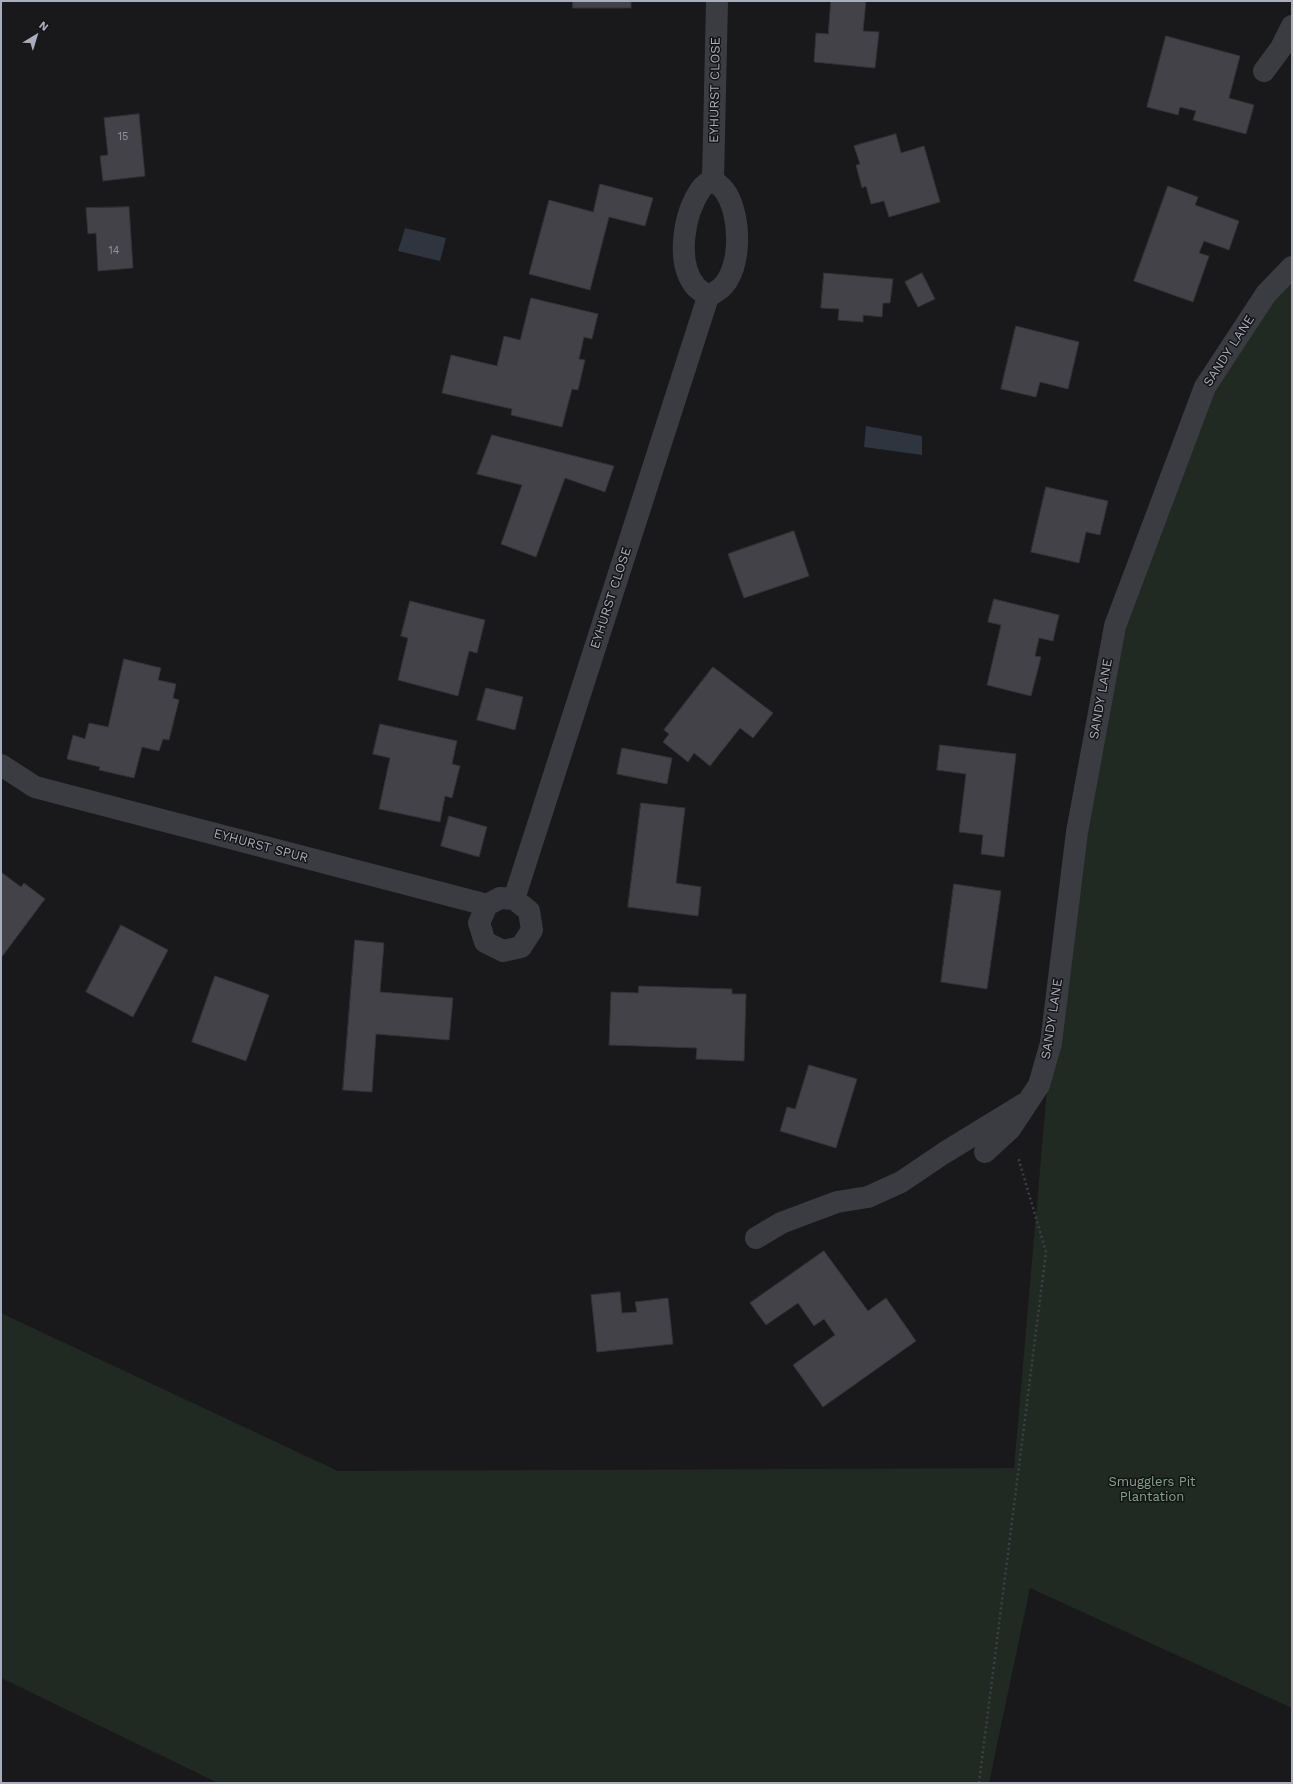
<!DOCTYPE html>
<style>
body{margin:0}
#map{position:relative;width:1293px;height:1784px;overflow:hidden;background:#19181b;font-family:"Work Sans",sans-serif}
canvas{display:block}
.frame{position:absolute;inset:0;border:2px solid #aaadbb;pointer-events:none}
.north{position:absolute;left:16px;top:16px;width:40px;height:40px;-webkit-text-stroke:3px #141316;paint-order:stroke;rotate:38deg;font-size:11px;font-weight:700;line-height:16px;text-align:center;color:#aaadbb}
.north::after{content:'';display:block;margin:auto;width:14px;height:18px;background:#aaadbb;clip-path:polygon(50% 0,100% 100%,50% 72%,0 100%)}
</style>
<div id="map">
<canvas width="1293" height="1784"></canvas>
<div class="frame"></div>
<div class="north">N</div>
</div>
<script>
const ctx = document.querySelector('canvas').getContext('2d');
ctx.lineJoin = 'round';
function paint(path, color) { ctx.fillStyle = color; ctx.fill(path, 'evenodd'); }
function strokePath(path, color, width, dash) { ctx.strokeStyle = color; ctx.lineWidth = width; ctx.lineCap = dash ? 'butt' : 'round'; ctx.setLineDash(dash || []); ctx.stroke(path); }
function write(font, color, halo, rows, align = 'center') {
  ctx.font = font + ' "Work Sans",sans-serif'; ctx.lineWidth = 3; ctx.setLineDash([]); ctx.textBaseline = 'middle'; ctx.strokeStyle = halo; ctx.fillStyle = color; for (const [text, x, y, turn = 0] of rows) {
    ctx.save(); ctx.translate(x, y); ctx.rotate((+turn || 0) * Math.PI / 180); ctx.textAlign = isNaN(turn) ? turn : align; if (halo) ctx.strokeText(text, 0, 0); ctx.fillText(text, 0, 0); ctx.restore();
  }
}
paint(new Path2D(`
 M1292 267V1708L1030 1588 989 1783H218L1 1678V1313L338 1471 1014 1468 1051 1043 1115 626 1205 387Z`), '#202922');
paint(new Path2D(`
 M405 228 446 238 440 261 398 251Z
 M866 426 922 436V455L864 447Z`), '#2e353f');
const building = new Path2D(`
 M573 1H631V8H573Z
 M831 1H866L863 31 879 32 875 68 814 62 816 33 828 34Z
 M1166 36 1240 56 1229 98 1254 105 1246 134 1193 120 1196 111 1180 107 1178 115 1147 107Z
 M139 114 145 176 103 181 100 156 108 155 104 118Z
 M896 134 901 153 924 146 940 202 889 217 884 201 871 204 866 186 862 188 856 165 860 164 854 146Z
 M600 184 653 198 645 226 609 217 590 290 529 274 549 200 593 212Z
 M1168 186 1198 197 1195 205 1239 221 1229 250 1204 241 1199 253 1209 256 1193 302 1134 281Z
 M129 207 133 268 98 271 96 233 88 234 86 208Z
 M824 273 893 279 890 303H883L882 317 863 315V322L838 320 839 309 821 308Z
 M922 273 935 299 918 307 905 282Z
 M531 298 598 314 592 339 584 337 579 359 585 360 578 390 572 389 562 427 511 415 512 409 442 393 451 355 497 366 504 336 520 340Z
 M1016 326 1079 342 1068 389 1040 382 1036 397 1001 389Z
 M492 435 614 466 605 492 565 478 536 557 501 544 522 485 477 474Z
 M1046 487 1108 501 1100 535 1086 532 1079 563 1031 552Z
 M794 531 809 576 744 598 728 554Z
 M994 599 1059 615 1053 641 1039 638 1035 656 1041 657 1031 696 987 685 1001 625 988 622Z
 M410 601 485 620 477 653 469 651 458 696 398 680 408 638 401 636Z
 M124 659 161 668 158 680 176 684 173 698 179 700 169 740 163 739 159 751 142 747 134 778 99 770 100 767 67 759 73 735 85 739 89 723 108 727Z
 M713 667 773 713 753 738 740 728 710 766 694 753 688 762 663 742 669 734 664 730Z
 M486 688 523 697 515 730 477 720Z
 M380 724 457 741 452 764 460 766 452 798 445 796 440 822 379 809 390 758 373 754Z
 M940 745 1016 754 1004 857 981 854 983 835 959 832 966 774 937 770Z
 M622 748 672 758 667 784 617 774Z
 M641 803 685 808 676 883 701 887 698 916 628 907Z
 M449 816 487 827 479 857 441 846Z
 M1 872 21 887 24 883 45 899 1 958Z
 M954 884 1001 891 987 989 941 982Z
 M121 925 168 950 133 1017 86 992Z
 M355 940 384 943 380 992 453 998 449 1040 376 1034 372 1092 343 1090Z
 M215 976 269 995 246 1061 192 1042Z
 M639 986 732 989V994H746L744 1061 696 1059 697 1048 609 1045 611 992 638 993Z
 M809 1065 857 1079 836 1148 780 1131 787 1107 795 1109Z
 M824 1251 868 1311 886 1298 916 1341 823 1407 793 1365 835 1335 824 1319 814 1326 798 1303 766 1325 750 1303Z
 M620 1292 622 1313 637 1312 635 1302 668 1298 673 1344 597 1352 591 1295Z`);
paint(building, '#434248');
strokePath(building, '#333237', 1);
strokePath(new Path2D(`
 M979 1783 1046 1252 1018 1157`), '#3f4047', 2.5, [2, 3]);
strokePath(new Path2D(`
 M1264 71 1281 48 1292 26
 M713 179C709 182 704 185 701 189 684 213 675 263 696 287 699 290 704 293 708 297 712 294 717 291 721 288 743 268 741 212 724 190 721 186 716 183 713 179L717 1
 M1 765 35 787 487 905
 M500 898 514 899 529 911 532 930 521 947 503 951 485 942 479 923 487 905Z
 M514 899 708 297
 M985 1152 1010 1129 1039 1085 1051 1043 1077 832 1115 626 1205 387 1266 294 1292 267
 M756 1238 781 1223 837 1202 868 1197 901 1182 944 1153 1024 1104`), '#3b3b42', 22);
write('11px', '#90929e', null, [
 ["15",123,137],
 ["14",114,251]
]);
write('13px', '#aaadbb', '#141316', [
 ["EYHURST CLOSE",715,90,-89],
 ["SANDY LANE",1229,351,-57],
 ["EYHURST CLOSE",611,598,-72],
 ["SANDY LANE",1101,699,-80],
 ["EYHURST SPUR",261,846,15],
 ["SANDY LANE",1052,1019,-81]
]);
write('13px', '#81a689', '#141316', [
 ["Smugglers Pit",1152,1482],
 ["Plantation",1152,1497]
]);
</script>
